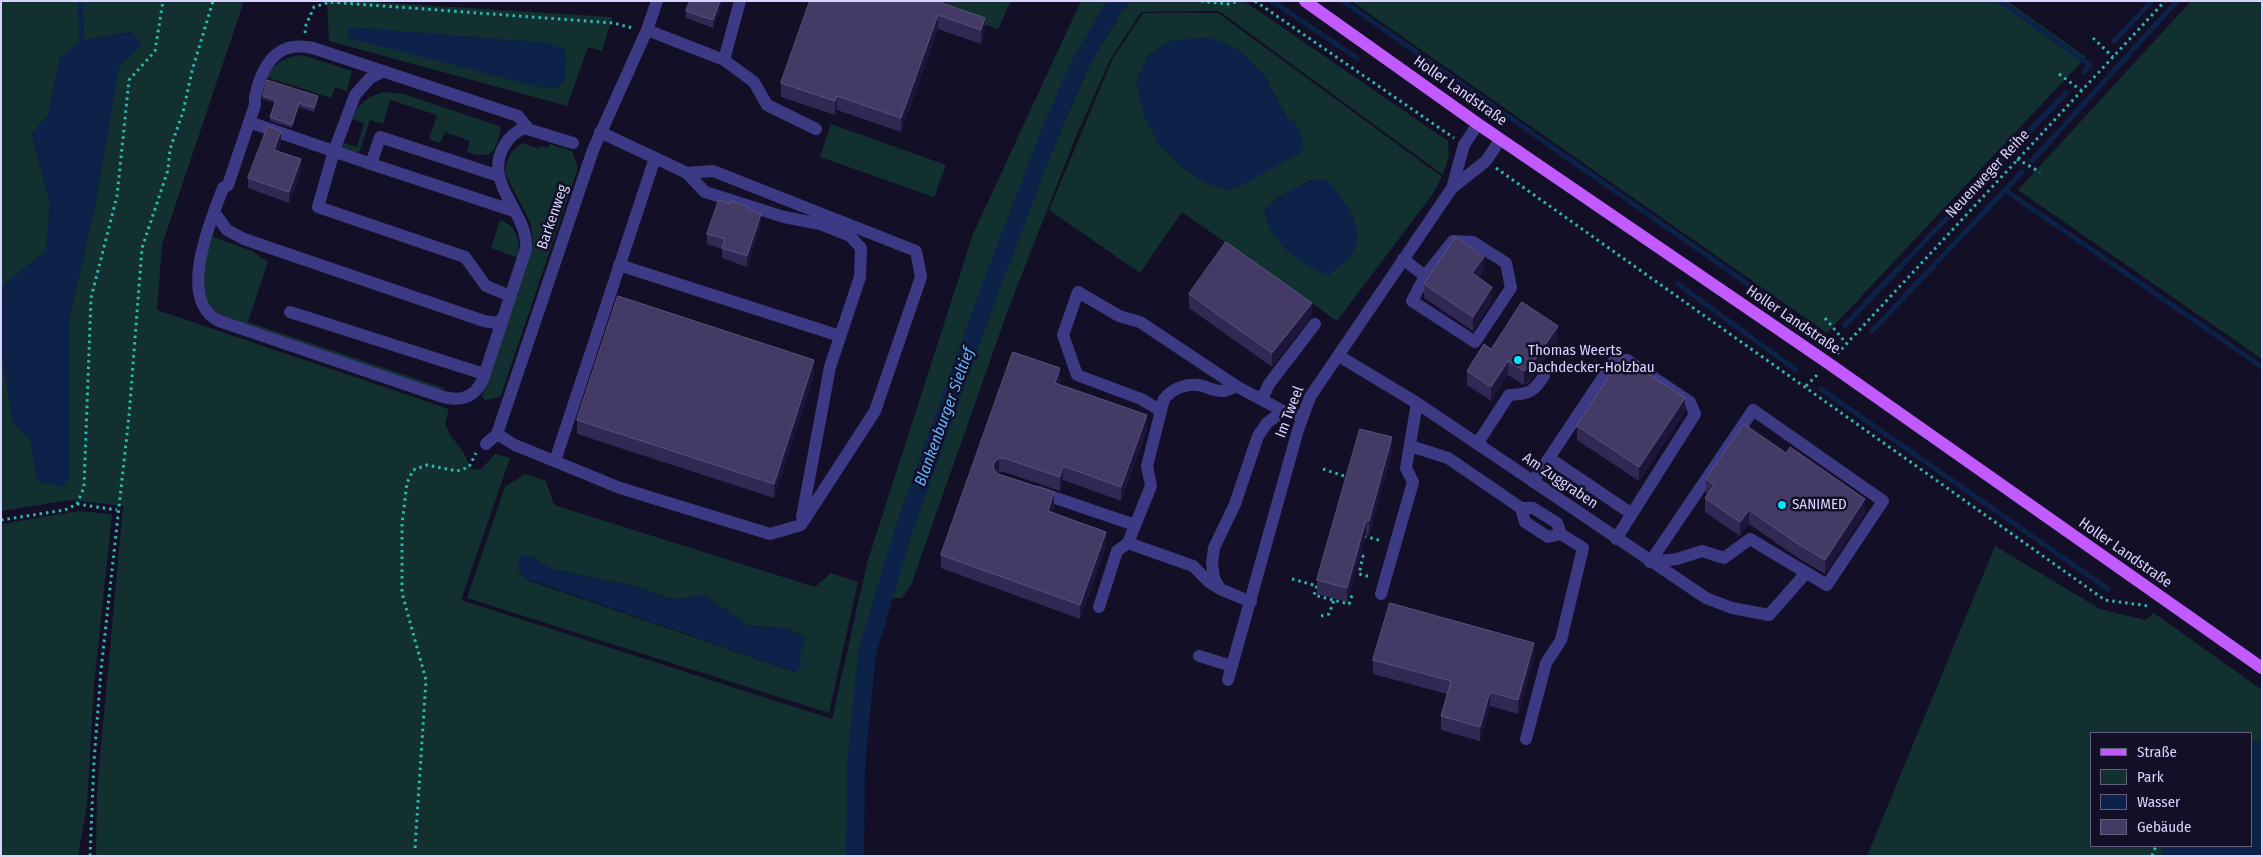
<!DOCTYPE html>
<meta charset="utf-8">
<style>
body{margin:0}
#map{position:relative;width:2263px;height:857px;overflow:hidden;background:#130f26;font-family:"Fira Sans Condensed",sans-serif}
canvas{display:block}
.frame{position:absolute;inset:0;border:2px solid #d9d4ff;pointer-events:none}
.legend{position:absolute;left:2090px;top:732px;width:162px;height:115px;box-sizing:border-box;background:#130f26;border:1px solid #625e7d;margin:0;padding:6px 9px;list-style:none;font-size:15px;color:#d9d4ff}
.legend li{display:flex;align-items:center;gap:10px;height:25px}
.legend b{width:25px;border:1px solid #625e7d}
</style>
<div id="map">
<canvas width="2263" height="857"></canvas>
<div class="frame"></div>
<ul class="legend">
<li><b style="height:6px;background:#c25bff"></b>Straße</li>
<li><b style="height:14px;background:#12302f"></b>Park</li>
<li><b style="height:14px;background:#0c2248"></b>Wasser</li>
<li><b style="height:14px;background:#433a66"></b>Gebäude</li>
</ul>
</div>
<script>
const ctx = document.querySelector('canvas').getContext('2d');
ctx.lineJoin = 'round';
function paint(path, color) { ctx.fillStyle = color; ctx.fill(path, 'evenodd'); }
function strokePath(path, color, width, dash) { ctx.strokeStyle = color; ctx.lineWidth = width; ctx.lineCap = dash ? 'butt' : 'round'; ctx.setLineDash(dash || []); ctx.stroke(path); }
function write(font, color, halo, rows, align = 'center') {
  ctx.font = font + ' "Fira Sans Condensed",sans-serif'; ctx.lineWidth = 5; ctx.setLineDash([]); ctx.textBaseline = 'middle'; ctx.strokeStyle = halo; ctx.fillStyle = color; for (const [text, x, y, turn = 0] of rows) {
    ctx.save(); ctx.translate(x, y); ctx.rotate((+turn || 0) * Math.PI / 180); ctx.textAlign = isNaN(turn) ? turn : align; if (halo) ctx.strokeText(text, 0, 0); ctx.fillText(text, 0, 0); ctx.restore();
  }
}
paint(new Path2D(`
 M1 1H244L162 245 157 310 449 409 445 424 451 436 464 453 471 470 481 469 495 454 510 458 461 600 832 719 867 563 973 234 1081 1H1113L1103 15 1062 96 990 274 931 440 863 649 851 760 850 856H96L97 790 123 506 71 500 1 511V347L13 423 30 439 37 481 70 476V315L95 206 119 66 132 32 83 40 60 58 48 115 32 134 50 204 46 251 7 282 1 292Z
 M327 1H357L612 17 602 51 588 47 567 106 329 41Z
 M947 1H1011L998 29 944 11Z
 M1128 1H1244L1448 141 1449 155 1443 175 1219 11 1141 12 1110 60 1077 134 1009 307 911 585 902 598H889L986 313 1026 210 1090 64Z
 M1351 1H2007L2086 57 1827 333Z
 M2191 1H2262V359L2018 190Z
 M1143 13H1218L1442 177 1432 195 1337 321 1182 212 1140 273 1049 210 1112 60ZM1174 40 1240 51 1264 75 1287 118 1259 174 1238 187 1205 182 1184 169 1160 146 1136 81 1150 54ZM1312 180 1339 194 1356 225 1264 210 1278 197Z
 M302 55 352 71 347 91 335 87 331 98 266 77C276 62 284 57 302 55Z
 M384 92 404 94 499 126 501 130C494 153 493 160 467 152L470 141 445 132 440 143 429 139 437 115 390 100 383 124 370 120 359 153 342 148 344 143 357 147 364 123 352 119C358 104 368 96 384 92Z
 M831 124 946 165 934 197 820 157Z
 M523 143 539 149 540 146 548 148 550 144 572 151 578 168 501 395 497 398 485 400 482 396 533 243 531 224 505 173C506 160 511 149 523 143Z
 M500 220C517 225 521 242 518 258L491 248Z
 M211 236 252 251 268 262 248 322 444 388V390L440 391 232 321C226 318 219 315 215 311 197 293 203 258 211 236Z
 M525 474 546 481 554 505 815 587 831 573 858 582 829 713 467 598 505 487ZM530 556 552 569 638 587 673 600 704 595 749 626 785 628 806 638 799 655 795 672 527 580 518 569Z
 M78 511 112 514 94 685 87 805 78 856H1V524Z
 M1995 546 2100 609 2145 620 2154 613 2262 690V744L2252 741V733H2092V846H2165L2162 851V856H1867Z`), '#12302f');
paint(new Path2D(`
 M349 27 550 43 566 50 565 79 558 88H543L348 38Z
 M132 32 142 45 119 67 95 206 70 315V476L62 487 37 481 30 439 13 423 1 347V292L7 282 46 251 50 204 32 133 48 115 60 58 82 40Z
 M1211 37 1240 51 1264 75 1287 118 1294 120 1304 144 1302 152 1238 187 1225 190 1205 182 1184 169 1160 146 1144 116 1136 81 1150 54 1174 40Z
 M1326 179C1341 197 1369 229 1353 253 1348 261 1336 268 1329 275 1302 267 1267 241 1264 210 1281 194 1302 181 1326 179Z
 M520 556H530L552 569 638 587 672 600 704 595 749 626 785 628 806 638 799 655 802 665 796 672 527 579 518 569Z
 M2252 741 2262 744V856H2162V851L2165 846H2252Z`), '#0c2248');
strokePath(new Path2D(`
 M80 1 82 40
 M1272 1 1357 58
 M1343 1 1808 326
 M2000 1 2090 65 2084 72
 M2114 41 2152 1
 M2032 161 2177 1
 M2005 190 2262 367
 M1678 284 1796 370
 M1845 325 2066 93
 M1872 331 2022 172
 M1821 389 2108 589`), '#0c2248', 5);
strokePath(new Path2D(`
 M855 856 856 766 867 653 904 529 990 289 1051 130 1079 66 1108 16 1119 1`), '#0c2248', 18);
strokePath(new Path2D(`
 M1201 1 1229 4 1238 1
 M1255 1 1454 138
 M305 33 306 25 314 7 330 2 613 23 633 28
 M2093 38 2113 57
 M2059 74 2082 91
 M2017 159 2040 172
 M1496 168 2105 600 2149 606
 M1825 318 1846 343
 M1837 354 2165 1
 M1806 386 1819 373
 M1323 469 1347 477 1346 479
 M77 504 117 510
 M1 520 65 510 77 504 84 487 91 298 117 196 129 80 155 51 163 1
 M1364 536 1382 541
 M1356 554 1363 556 1359 574 1371 577
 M1292 579 1317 586 1314 595 1349 604 1352 595 1349 594
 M1321 616 1329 614 1334 600
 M415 848 426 680 402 593V524L407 483 413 470 427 465 457 471 469 467 476 453
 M90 856 94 761 101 670 129 416 142 248 168 170 170 149 183 112 192 71 213 1
 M2152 856 2156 846`), '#2fb8b0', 3, [2.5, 4]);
strokePath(new Path2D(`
 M647 30 724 60 740 1
 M724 60 754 82 767 105 816 129
 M384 71 370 78 355 95 334 151 318 207 465 257 486 286 510 296
 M249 122 371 164
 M528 128 518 116 313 48C283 42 269 55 259 82 257 90 254 96 255 105L228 185 223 188C211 220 176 300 219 321L437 395C457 402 474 400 483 379L526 249C529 212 482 184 504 146 509 137 515 132 524 128L573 143
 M600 132 687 173 705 192 784 217 820 224 850 236 861 248 860 277 830 367 802 517
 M499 176 380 137 371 164 514 211
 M1452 188 1464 145 1478 124
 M214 212 227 230 244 239 484 321 496 323 501 320
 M1403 259 1425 276 1453 241 1473 242 1506 263 1511 288 1475 342 1412 301 1425 276
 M619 265 840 336
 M290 312 484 374
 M1339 356 1417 403 1706 598 1732 608 1769 615 1806 573
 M1262 399 1269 384 1315 324
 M1160 410 1141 399 1077 375 1063 335 1078 292 1119 316 1140 322 1236 386 1283 411 1303 416
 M1753 410 1883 501 1827 585 1750 539 1724 558 1702 551 1677 559 1650 562Z
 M497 434 515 445 620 488 770 534 801 525 875 411 921 277 916 251 713 171 687 173
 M486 444 497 434 593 150 647 30 657 1
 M1477 444 1509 395C1528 394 1533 393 1544 376
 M1410 446 1448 458 1521 508H1533L1557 523 1561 534 1583 548 1561 640 1546 663 1526 739
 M1549 458 1632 514
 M555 461 655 158
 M1533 482 1613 362 1627 360 1690 402 1695 414 1616 539
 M1038 492 1135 525
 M1521 508 1525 522 1548 537 1561 534
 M1220 589 1209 582 1193 566 1128 543 1151 486 1147 466 1164 399C1173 388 1188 382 1203 386 1209 388 1214 391 1222 391 1227 391 1232 388 1236 386
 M1381 594 1413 482 1406 468 1417 403
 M1251 602 1220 589 1214 578 1212 563 1214 548 1235 504 1258 436 1267 423 1283 411
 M1099 607 1117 551 1128 543
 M1199 656 1232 666
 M1228 680 1298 430 1310 397 1452 188 1486 161 1500 140`), '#3d3a85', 12);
strokePath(new Path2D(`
 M1305 1 1478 124 1828 363 2262 668`), '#c25bff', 12);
paint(new Path2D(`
 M690 1H723L713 28 686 18V11Z
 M946 5 985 32 981 44 938 29 901 132 837 110 835 115 781 97V83Z
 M263 96 318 100 314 112 299 107 292 128 270 121V117L275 103 263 99Z
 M281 142 278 151 301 170 289 203 248 188V178Z
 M748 210 761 225 747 267 722 258V249L707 244V234Z
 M1484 271 1479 278 1492 301 1473 331 1424 298V284Z
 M1189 294 1312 316 1272 367 1189 308Z
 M1558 340 1532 378 1526 384 1524 385 1508 375 1491 401 1467 385V371L1491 349Z
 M1013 352 1060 382 1059 384 1147 429 1121 501 1063 480 1060 491 1004 472H999L998 473 1054 506 1052 513 1106 546 1080 619 941 568V555Z
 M814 374 774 498 577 434V420Z
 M1685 412 1639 481 1577 440V426Z
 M1392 451 1369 535 1366 534 1347 602 1317 594V580Z
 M1706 479 1865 513 1825 574 1795 556 1749 524 1740 536 1705 512V498L1707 494 1706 493Z
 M1534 657 1518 714 1490 706 1480 741 1441 730V716L1447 694 1373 674V660Z`), '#312854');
paint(new Path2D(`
 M720 1H723L713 28V20Z
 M942 1H947L942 17Z
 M938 15V29L901 132V118Z
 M985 18V32L981 44V30Z
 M318 96V100L314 112V108Z
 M837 96V110L835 115V101Z
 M299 103V107L292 128V125Z
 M281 131V142L274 161V150Z
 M301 159V170L289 203V192Z
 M761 214V225L747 267V256Z
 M1484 257V271L1472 287V273Z
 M1492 287V301L1473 331V317Z
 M1312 303V316L1272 367V353Z
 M1558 326V340L1532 378 1524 385V371Z
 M814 360V374L774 498V484Z
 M1508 361V375L1491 401V387Z
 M1060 368V382L1055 397V383Z
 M1685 398V412L1639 481V467Z
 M1147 415V429L1121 501V487Z
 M1392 437V451L1369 535V521Z
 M999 458V472L994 477V463Z
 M1063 466V480L1060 491V477Z
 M1054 492V506L1048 525V511Z
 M1865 499V513L1825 574V560Z
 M1749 510V524L1740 536V522Z
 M1366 520V534L1347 602V588Z
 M1106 532V546L1080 619V605Z
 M1534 643V657L1518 714V700Z
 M1490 692V706L1480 741V727Z`), '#1d163a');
const building = new Path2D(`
 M690 1H720L713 20 686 11Z
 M810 1H942V3L985 18 981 30 938 15 901 118 837 96 835 101 781 83Z
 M267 80 318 96 314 108 299 103 292 125 270 117 276 100 263 96Z
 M268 126 281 131 274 150 301 159 289 192 248 178Z
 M719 200 730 204 731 201 748 206 747 209 761 214 747 256 722 248 725 239 707 234Z
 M1456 237 1484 257 1472 273 1492 287 1473 317 1424 284Z
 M1226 242 1312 303 1272 353 1189 294Z
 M618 296 814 360 774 484 577 420Z
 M1522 302 1558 326 1532 364 1524 371 1508 361 1491 387 1467 371 1484 344 1491 349Z
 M1013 352 1060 368 1055 383 1147 415 1121 487 1063 466 1060 477 1004 458H999L994 463 993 468 998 474 1054 492 1048 511 1106 532 1080 605 941 555Z
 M1622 357 1685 398 1639 467 1577 426Z
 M1744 424 1786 453 1790 447 1865 499 1825 560 1795 542 1749 510 1740 522 1705 498 1714 485 1706 479Z
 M1360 429 1392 437 1369 521 1366 520 1347 588 1317 580Z
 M1390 603 1534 643 1518 700 1490 692 1480 727 1441 716 1451 681 1373 660Z`);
paint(building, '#433a66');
strokePath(building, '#5a527e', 1);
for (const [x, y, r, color] of [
 [1518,360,5,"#00e5ff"],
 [1782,505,5,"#00e5ff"]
]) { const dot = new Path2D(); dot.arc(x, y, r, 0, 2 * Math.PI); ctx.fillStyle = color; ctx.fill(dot); strokePath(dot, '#130f26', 2); }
write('15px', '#d9d4ff', '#130f26', [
 ["Holler Landstraße",1460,91,35],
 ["Neuenweger Reihe",1988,174,-47],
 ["Barkenweg",553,217,-71],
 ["Holler Landstraße",1793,320,34],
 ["Im Tweel",1290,412,-69],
 ["Am Zuggraben",1560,481,34],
 ["Holler Landstraße",2125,553,35]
]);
write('15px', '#d9d4ff', '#130f26', [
 ["Thomas Weerts",1528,351],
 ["Dachdecker-Holzbau",1528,368],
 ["SANIMED",1792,505]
], 'left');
write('italic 16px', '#62b6ff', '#130f26', [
 ["Blankenburger Sieltief",945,417,-70]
]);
</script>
